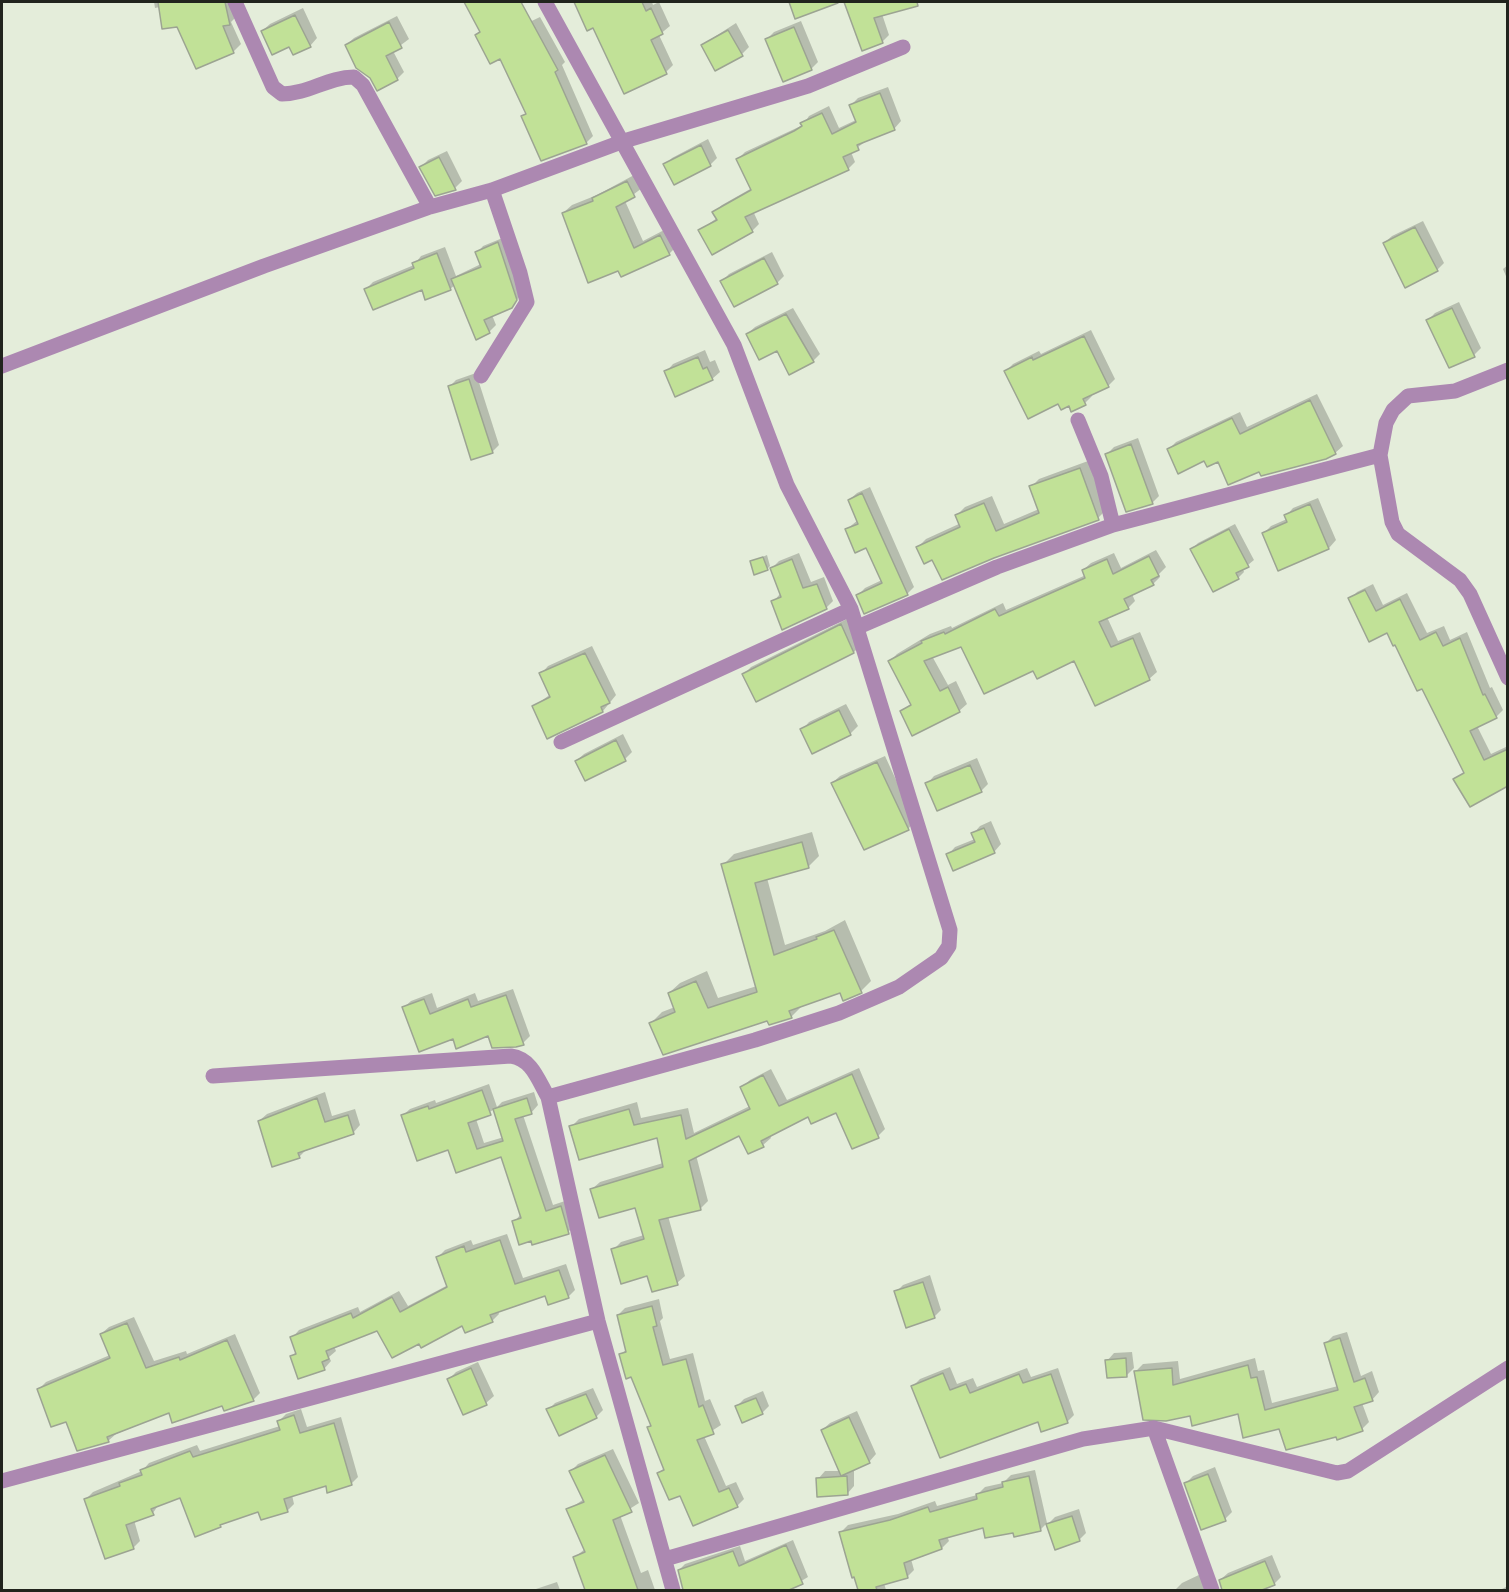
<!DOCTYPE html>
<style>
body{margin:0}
#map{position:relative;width:1509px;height:1592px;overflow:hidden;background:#e4edda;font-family:Rubik,sans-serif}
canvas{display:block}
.frame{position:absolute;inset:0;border:3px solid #21241d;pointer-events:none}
</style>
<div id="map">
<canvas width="1509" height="1592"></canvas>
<div class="frame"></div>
</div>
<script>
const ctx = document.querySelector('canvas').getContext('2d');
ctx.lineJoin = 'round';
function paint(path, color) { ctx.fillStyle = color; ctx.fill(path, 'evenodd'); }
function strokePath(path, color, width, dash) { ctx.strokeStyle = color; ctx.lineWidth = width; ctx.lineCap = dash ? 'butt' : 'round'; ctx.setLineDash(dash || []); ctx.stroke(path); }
paint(new Path2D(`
 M154 2H234L237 16 231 22 241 44 234 51 196 67 178 25 160 7 155 8Z
 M465 2H519L514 7 515 29 540 17 565 62 562 65 593 136 586 143 523 116 527 112 501 57 477 35 481 31Z
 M580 2H652L653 5 659 2 670 26 659 35 673 65 666 72 594 26 577 5Z
 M846 2H919L882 14 889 35 882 42 863 49Z
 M303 8 317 38 310 46 289 45 262 31 270 24Z
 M397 16 409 39 393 51 404 72 397 79 346 45 354 38Z
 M801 21 818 62 811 69 767 39 774 32Z
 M736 23 749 47 742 54 702 45Z
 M888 87 901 121 894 129 865 142 851 152 855 162 848 169 753 211 759 224 752 231 700 230 717 218 714 212 722 205 752 188 738 159 745 152 803 125 809 116 829 106 839 128 856 120 851 105 858 98Z
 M708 139 717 158 710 165H665L672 158Z
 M447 151 462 181 455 188 421 167 428 160Z
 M636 174 642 188 625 201 643 241 668 228 677 246 669 254 619 269 563 213 572 205 597 195Z
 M1423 221 1444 263 1437 270 1384 243 1392 236Z
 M505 237 523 292 511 307 492 315 496 325 489 332 455 285 450 289H366L373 282 414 265 421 256 445 247 456 276 481 264 477 253 483 246Z
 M772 252 784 276 777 283 722 281 729 274Z
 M1508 265V281L1503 269Z
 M1459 302 1481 348 1474 355 1428 320 1435 313Z
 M793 308 820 354 813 361 778 349 747 334 755 327Z
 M1091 330 1115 379 1108 386 1091 394 1092 396 1085 403 1059 402 1006 371 1013 364 1039 351 1041 354Z
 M705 350 710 362 715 360 720 372 712 379 666 372 673 364Z
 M476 373 499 445 492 452 449 387 456 380Z
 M1317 394 1343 446 1335 453 1260 470 1168 450 1176 442 1240 412 1247 427Z
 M1138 438 1159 496 1152 503 1107 454 1114 447Z
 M1088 461 1106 510 1098 518 933 558 918 547 926 539 961 523 957 515 965 507 992 496 1004 524 1039 509 1031 487 1039 479Z
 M870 487 914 587 907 594 858 595 865 588 882 580 867 546 847 529 858 520 849 500 857 493Z
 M1318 498 1336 540 1329 548 1279 569 1264 533 1271 526 1287 519 1286 516 1293 508Z
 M1235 524 1254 560 1243 569 1244 572 1238 578 1213 590 1192 549 1198 543Z
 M1156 550 1166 567 1159 574 1160 577 1153 584 1132 594 1135 601 1128 608 1107 617 1118 641 1140 632 1157 672 1149 679 1075 659 1033 669 961 645 932 656 948 685 956 681 967 704 959 711H902L912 703 890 661 897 654 930 634 951 626 952 628 1003 603 1006 610 1086 575 1083 570 1091 563 1114 553 1121 568Z
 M799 553 811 582 824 577 833 601 826 608 773 602 780 594 772 568 779 561Z
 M767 555 770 566 767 569 751 562Z
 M1373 584 1383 605 1407 593 1427 633 1444 626 1450 640 1467 632 1490 688 1492 687 1503 710 1496 717 1477 726 1491 754 1508 746V784L1455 779 1465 771 1423 687 1387 631 1350 599 1357 592Z
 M849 618 861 645 854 652 757 700 744 674 751 667Z
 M592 646 616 695 603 711 548 737 534 706 551 694 541 674 548 666Z
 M846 704 858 726 850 734 813 752 802 730 809 722Z
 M623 734 632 752 625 759 576 761 584 754Z
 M885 756 915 821 908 829 832 783 840 776Z
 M977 758 988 784 981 791 927 784 934 776Z
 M991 821 1001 844 994 852 948 855 955 847 975 839 973 834 980 826Z
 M812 832 819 856 808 867 767 878 785 945 825 931 845 920 871 981 861 991H841L803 1005 791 1017 651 1023 662 1012 675 1007 669 993 680 983 707 971 718 998 757 986 723 865 734 854Z
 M513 989 530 1036 523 1043 489 1034 453 1037 403 1008 411 1001 432 993 437 1008 475 993 478 1001Z
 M859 1068 885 1129 878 1136 837 1111 809 1115 770 1135 771 1138 763 1145 740 1134 696 1155 708 1201 700 1209 668 1216 685 1276 677 1283 649 1274 613 1250 621 1242 644 1235 636 1206 592 1189 600 1182 663 1163 658 1136 571 1127 579 1119 637 1102 641 1118 688 1108 694 1133 750 1106 742 1087 750 1080 771 1069 787 1100Z
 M489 1084 497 1107 502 1102 534 1092 538 1105 531 1113 523 1115 553 1205 568 1200 575 1225 568 1232 514 1222 521 1214 502 1155 449 1148 402 1116 410 1109 435 1100 436 1103ZM495 1109 504 1137 484 1143 476 1119Z
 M325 1092 332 1116 355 1109 360 1125 353 1133 307 1149 299 1157 259 1121 267 1114Z
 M507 1234 523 1278 566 1264 575 1290 568 1297 546 1294 498 1311 499 1314 492 1321 463 1324 419 1342 378 1329 334 1346 336 1351 329 1357 331 1361 324 1369 292 1356 296 1352 292 1338 299 1330 358 1307 360 1312 399 1291 408 1306 448 1285 438 1257 445 1250 471 1240 473 1245Z
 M930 1275 941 1310 934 1317 896 1292 903 1285Z
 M659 1299 663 1318 660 1321 670 1359 693 1353 705 1401 710 1399 721 1425 704 1436 726 1486 736 1482 744 1499 737 1506 681 1494 659 1473 665 1467 649 1427 652 1425 621 1354 627 1349 618 1315 625 1308Z
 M134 1317 154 1361 186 1351 187 1354 235 1334 260 1393 253 1400 170 1412 116 1434 108 1441 67 1420 38 1390 46 1382 110 1355 101 1334 109 1327Z
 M1347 1332 1361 1376 1372 1371 1379 1392 1372 1400 1362 1403 1369 1422 1362 1429 1336 1435 1280 1428 1239 1413 1191 1415 1136 1371 1143 1364 1178 1361 1180 1379 1255 1358 1258 1371 1264 1370 1272 1403 1338 1386 1325 1344 1333 1336Z
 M1132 1352 1134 1368 1127 1375 1107 1361 1114 1353Z
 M478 1362 494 1396 486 1403 464 1413 449 1379 456 1372Z
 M950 1367 957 1384 973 1378 977 1387 1027 1368 1031 1377 1058 1368 1074 1415 1067 1422 1039 1420 913 1386 920 1379Z
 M593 1388 603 1410 596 1417 548 1410 555 1403Z
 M763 1391 769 1406 762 1413 737 1406 744 1399Z
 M301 1409 307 1427 341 1417 358 1477 351 1484 327 1485 292 1495 294 1504 287 1511 259 1510 224 1522 220 1526 181 1496 159 1504 153 1513 134 1520 140 1541 133 1548 86 1499 93 1492 142 1471 149 1463 197 1445 200 1451 280 1426 279 1421 286 1414Z
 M857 1411 876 1454 869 1462 854 1468V1486L847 1494 818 1479 825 1471H840L822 1430 830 1423Z
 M613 1449 639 1503 620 1515 641 1573 648 1570 655 1590H587L575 1557 585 1549 568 1510 584 1499 571 1471 578 1464Z
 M1215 1467 1232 1512 1225 1519 1186 1483 1193 1476Z
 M1035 1470 1047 1523 1040 1530 1014 1531 985 1527 947 1536 949 1541 942 1548 911 1559 914 1570 907 1577 884 1583 886 1590H858L841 1532 848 1525 898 1514 935 1501 937 1506 977 1495 985 1487 1003 1483 1011 1475Z
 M1079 1509 1086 1533 1079 1540 1048 1524 1055 1517Z
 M793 1540 808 1577 786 1590H686L679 1570 685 1564 740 1546 745 1561Z
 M1272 1555 1281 1577 1274 1584 1261 1590H1223L1220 1580 1228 1573Z
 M1203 1573 1214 1590H1175L1182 1583Z
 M557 1582 560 1590H533Z
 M1508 1586V1590H1500Z`), '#0003');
const building = new Path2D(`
 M158 2H225L230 25 223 26 234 53 196 69 177 27 162 29Z
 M464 2H521L558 70 555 72 587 144 541 161 521 116 526 114 500 59 490 64 475 35 480 32Z
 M574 2H642L646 11 651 8 663 34 651 40 667 74 624 94 593 28 587 31Z
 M789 2H837L838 3 795 19Z
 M844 2H917L918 6 874 18 883 43 862 51Z
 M295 15 311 47 293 55 289 47 272 55 261 31Z
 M389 22 402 48 386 56 398 80 377 91 370 78 356 68 345 45Z
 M794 27 812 70 783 82 765 39Z
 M728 30 743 56 715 71 701 45Z
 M880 93 895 130 857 145 859 150 843 157 849 170 745 217 753 232 712 255 698 230 717 220 712 212 751 190 736 159 794 131 802 126 800 123 822 113 832 134 856 122 849 105Z
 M701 145 711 166 674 185 663 164Z
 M439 157 456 190 435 196 419 167Z
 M627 181 635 197 616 207 634 248 660 235 670 255 621 277 618 271 588 283 562 213 593 201 592 198Z
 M1415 227 1438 271 1405 288 1383 243Z
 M498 242 517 300 512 308 484 320 490 333 476 340 451 279 481 267 475 252Z
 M437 253 451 290 425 300 422 290 373 310 364 289 414 268 412 263Z
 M764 258 778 284 734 307 720 281Z
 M1452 308 1475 357 1449 368 1426 320Z
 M786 314 814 362 789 375 777 351 759 360 746 334Z
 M1084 336 1109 387 1083 399 1086 405 1071 412 1069 406 1061 410 1058 404 1028 419 1004 371 1032 357 1033 360Z
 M698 357 703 369 707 367 713 380 675 397 664 371Z
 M469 379 493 453 471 460 448 386Z
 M1310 400 1336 454 1326 459 1261 476 1259 472 1228 485 1218 462 1207 467 1204 461 1178 474 1167 449 1232 418 1240 434Z
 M1131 444 1153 504 1126 512 1105 454Z
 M1080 468 1099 520 994 558 942 580 932 560 924 564 916 547 960 527 955 515 984 503 996 531 1039 513 1029 486Z
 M862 493 908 595 864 614 856 595 882 583 866 548 855 553 845 529 858 524 848 500Z
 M1310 504 1329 549 1278 571 1262 533 1287 522 1284 515Z
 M1229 529 1249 567 1236 573 1239 579 1213 592 1190 549Z
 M1149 556 1159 576 1151 580 1154 585 1124 599 1129 609 1099 622 1111 647 1133 638 1150 680 1095 706 1074 661 1037 679 1033 671 984 694 961 647 924 661 940 691 948 687 960 712 912 736 900 711 911 705 888 661 922 643 921 641 944 632 945 634 995 609 999 616 1085 578 1082 570 1107 559 1113 574Z
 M763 557 768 570 754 575 750 561Z
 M792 559 803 588 817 584 827 609 782 630 771 601 781 597 770 568Z
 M1365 590 1376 611 1400 599 1420 640 1436 632 1443 646 1460 638 1483 695 1485 694 1497 718 1470 731 1484 760 1508 749V786L1470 807 1453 779 1464 773 1422 689 1417 691 1395 645 1393 646 1387 633 1369 642 1348 598Z
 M841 624 854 653 756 702 742 674Z
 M585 653 610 703 601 707 603 712 547 739 532 706 550 697 539 673Z
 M839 710 851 735 812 754 800 729Z
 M616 740 626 761 585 781 575 761Z
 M877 762 909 830 864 850 831 783Z
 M970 765 982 792 937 811 925 783Z
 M984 828 995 853 953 871 946 854 975 842 971 833Z
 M802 842 809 868 755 883 774 955 817 939 816 937 834 930 862 993 843 1001 840 993 789 1011 792 1018 769 1025 767 1021 663 1055 649 1023 675 1012 668 993 696 981 708 1008 757 992 721 864Z
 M506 995 524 1045 516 1047 492 1048 488 1036 456 1049 453 1039 419 1052 402 1007 424 999 430 1014 468 999 471 1007Z
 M852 1074 879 1138 852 1149 836 1113 811 1124 808 1117 761 1141 764 1147 748 1154 739 1136 689 1161 701 1210 659 1220 678 1285 652 1292 647 1276 621 1284 611 1249 644 1239 635 1208 599 1218 590 1189 663 1167 657 1138 579 1160 569 1126 629 1109 634 1125 681 1115 686 1139 750 1109 740 1087 763 1075 779 1106Z
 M482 1090 491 1115 468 1123 477 1149 503 1141 493 1109 527 1098 532 1114 515 1119 546 1211 561 1206 569 1234 532 1245 531 1241 519 1245 512 1221 521 1218 501 1157 456 1173 448 1150 417 1161 401 1115 428 1106 429 1109Z
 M317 1098 325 1122 348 1115 354 1134 298 1153 300 1158 272 1167 258 1121Z
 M500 1240 515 1284 559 1270 569 1298 548 1305 545 1296 490 1315 493 1322 465 1333 462 1326 421 1348 419 1344 392 1358 377 1331 326 1351 329 1359 322 1362 325 1370 298 1379 290 1356 296 1354 290 1337 351 1313 353 1318 392 1297 400 1312 447 1287 436 1257 464 1246 466 1252Z
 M923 1282 935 1318 906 1328 894 1291Z
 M652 1306 657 1326 653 1327 663 1365 686 1359 699 1407 703 1405 714 1434 697 1440 719 1492 729 1488 738 1507 693 1526 680 1496 669 1500 657 1473 664 1470 647 1427 651 1426 631 1377 626 1379 619 1354 626 1352 617 1315Z
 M127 1323 146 1368 179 1357 180 1360 227 1340 254 1401 224 1411 222 1406 172 1423 169 1413 107 1437 109 1442 77 1451 66 1422 51 1427 37 1389 110 1358 100 1334Z
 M1340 1338 1354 1382 1365 1378 1373 1401 1354 1407 1363 1431 1337 1440 1336 1437 1286 1450 1279 1429 1243 1438 1238 1414 1192 1426 1190 1416 1166 1421 1143 1420 1134 1371 1172 1368 1173 1385 1248 1365 1251 1378 1257 1377 1265 1410 1338 1390 1324 1343Z
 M1126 1358 1127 1377 1107 1378 1105 1360Z
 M471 1368 487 1405 463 1415 447 1379Z
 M943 1373 950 1390 966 1384 970 1393 1019 1374 1023 1383 1051 1374 1068 1423 1041 1432 1038 1422 940 1458 911 1386Z
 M586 1394 597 1418 559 1436 546 1409Z
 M756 1398 763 1414 742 1423 735 1406Z
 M294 1415 300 1433 334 1423 352 1485 327 1493 326 1486 284 1499 288 1512 261 1520 258 1512 220 1525 221 1527 195 1537 180 1498 151 1509 154 1515 126 1525 134 1549 105 1559 84 1499 120 1486 119 1483 142 1475 140 1470 190 1451 193 1457 280 1430 277 1421Z
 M849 1417 870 1463 841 1476 821 1430Z
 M605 1455 632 1512 613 1520 638 1590H585L573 1557 585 1552 566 1509 584 1502 569 1471Z
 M1208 1474 1226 1521 1201 1530 1184 1483Z
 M847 1476 848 1495 817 1497 816 1478Z
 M1029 1476 1041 1531 1014 1537 1013 1533 985 1538 983 1528 939 1540 942 1549 904 1563 908 1578 876 1587 877 1590H858L854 1577 852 1578 839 1532 890 1520 928 1507 930 1512 977 1499 976 1494 1003 1487 1002 1482Z
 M1072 1516 1080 1541 1055 1550 1046 1524Z
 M786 1545 803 1584 789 1590H683L678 1570 733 1551 739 1566Z
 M1265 1561 1275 1585 1262 1590H1222L1219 1580Z`);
paint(building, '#c1e197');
strokePath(building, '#9ca492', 1.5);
strokePath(new Path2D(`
 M235 2 273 87 282 94C308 94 328 77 354 77L363 85 430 207
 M545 2 734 345 787 485 851 609 950 930 949 946 941 958 899 987 839 1013 755 1040 548 1097
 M2 366 264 266 430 207 492 190 624 141 808 86 903 47
 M1508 370 1455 391 1408 396 1393 410 1386 423 1380 455 1392 522 1398 534 1460 580 1470 594 1508 678
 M481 376 527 302 520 273 492 190
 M1078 420 1101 476 1113 525
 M858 627 997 567 1113 525 1380 455
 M561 742 851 609
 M213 1076 511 1056C532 1059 538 1080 548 1097L598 1321 673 1590
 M1154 1428 1212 1590
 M2 1481 598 1321
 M665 1559 1083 1439 1154 1428 1337 1473 1348 1471 1508 1368`), '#ac88b1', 15);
</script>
